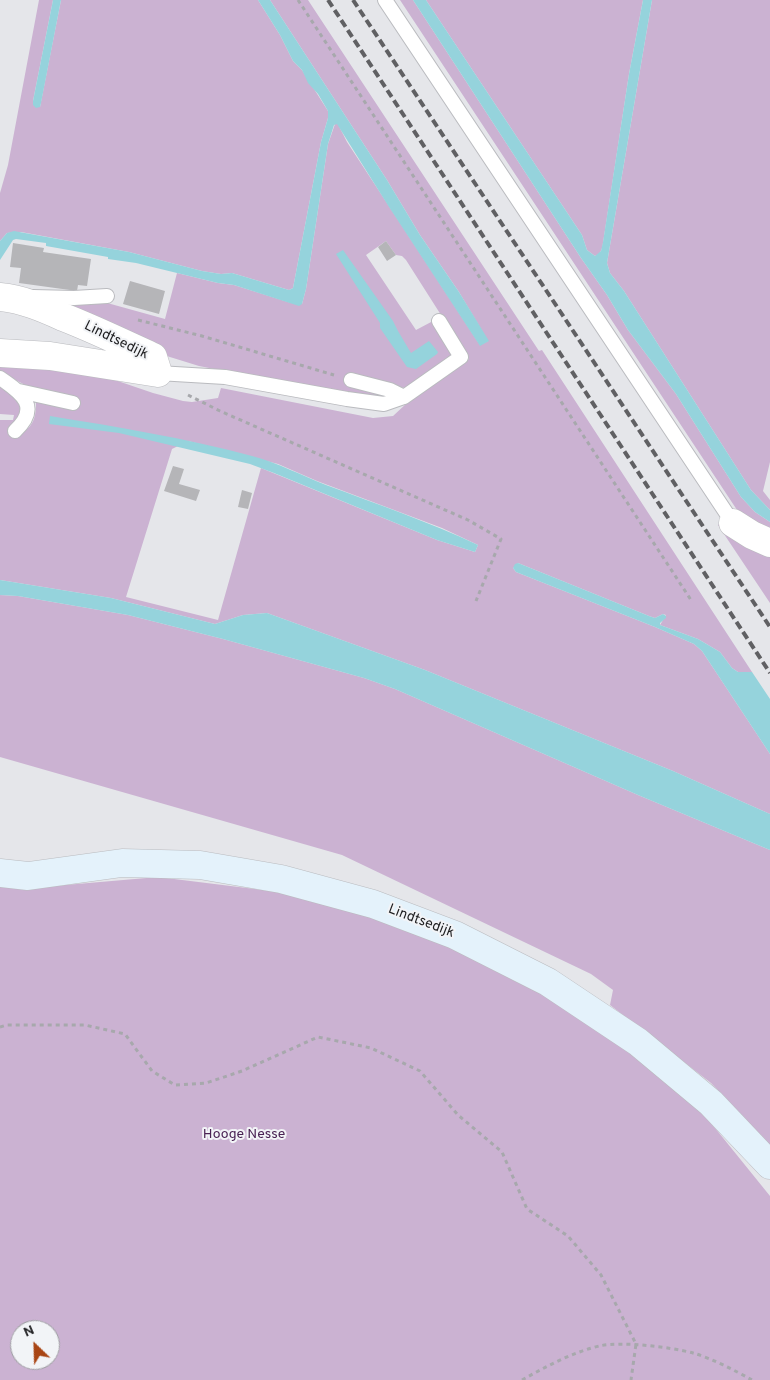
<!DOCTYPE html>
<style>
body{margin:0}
#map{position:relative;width:770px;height:1380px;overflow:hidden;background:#e5e6ea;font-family:Overpass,sans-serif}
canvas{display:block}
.north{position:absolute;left:10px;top:1320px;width:50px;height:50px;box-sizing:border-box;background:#f2f4f7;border:1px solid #9d9ea1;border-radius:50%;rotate:336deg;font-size:14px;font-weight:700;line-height:20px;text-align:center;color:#1d1d1f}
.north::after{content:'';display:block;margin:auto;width:18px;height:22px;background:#a94514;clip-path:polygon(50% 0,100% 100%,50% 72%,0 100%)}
</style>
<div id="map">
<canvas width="770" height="1380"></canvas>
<div class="north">N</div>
</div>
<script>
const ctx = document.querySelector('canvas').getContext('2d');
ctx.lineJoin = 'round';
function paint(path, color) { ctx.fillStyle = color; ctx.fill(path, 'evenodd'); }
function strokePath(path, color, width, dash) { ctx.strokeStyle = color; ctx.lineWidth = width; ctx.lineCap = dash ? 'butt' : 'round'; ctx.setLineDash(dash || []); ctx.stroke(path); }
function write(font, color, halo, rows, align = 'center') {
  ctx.font = font + ' Overpass,sans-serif'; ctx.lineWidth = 4; ctx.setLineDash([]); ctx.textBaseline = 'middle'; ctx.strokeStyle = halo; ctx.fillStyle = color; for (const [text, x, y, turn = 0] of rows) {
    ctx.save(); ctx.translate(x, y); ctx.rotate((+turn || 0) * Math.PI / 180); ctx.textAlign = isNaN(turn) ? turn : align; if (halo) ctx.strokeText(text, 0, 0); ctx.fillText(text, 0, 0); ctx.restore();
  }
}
paint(new Path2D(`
 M39 0H53L33 101 40 107 61 0H258L280 35 293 61 302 70 328 111V118L321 142 293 288 289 290 232 273 221 274 202 271 129 252 21 232 7 233 0 241V193L8 165Z
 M270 0H308L539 351 542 350 752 672H738L732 668 720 652 698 639 660 625 666 615 663 614 655 618 649 616 518 563 513 568 516 572 655 627 694 644 702 651 770 754V814L673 771 425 670 267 613 243 615 215 624 111 598 0 580V420H13L14 415 0 414V385C22 401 21 406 23 432 35 425 36 414 36 402L72 409C48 396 23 385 0 371V361L106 377 153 393 183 401 192 402 218 398 221 388 373 418 393 416 407 403 469 359 406 260 402 256 396 255 386 241 366 255 416 330 433 321 451 352V356L405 388 400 387 390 397 347 395 199 366 157 353 48 305H85L100 301 165 319 177 273 218 283 234 285 288 302 302 304 306 289 328 144 335 124H338L347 142 480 345 488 341 459 292 420 235 387 180ZM188 441 278 464 317 481 442 528 478 545 475 552 437 540 261 468 218 620 126 597 172 449Z
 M400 0H413L581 258 607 295 628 330 676 394 741 497 755 512 770 522V538L741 516Z
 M426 0H643L629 74 603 243C602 249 601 254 595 256L587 250 582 235Z
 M652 0H770V462L763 491 770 500V510L751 490 624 291 610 273 607 263Z
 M722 522 770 550V603L718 525Z
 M0 595 18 596 128 615 223 639 364 678 395 689 638 795 770 850V1145L711 1083 610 1005 613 990 591 974 342 855 0 757Z
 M158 877 279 892 386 917 560 999 694 1102 770 1196V1380H0V884L54 886ZM20 1330H50V1360H20Z`), '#cbb2d2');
paint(new Path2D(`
 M53 0H61L41 103 40 107 36 108 33 105V101Z
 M258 0H270L387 180 420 235 459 292 489 341 480 346 389 207 337 124 334 125 328 144 306 289 302 304 299 306 234 285 218 283 136 263 108 259V257L46 246V243L16 239 13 240 0 260V241L7 233 14 231 129 252 202 271 221 274 232 273 289 290 293 288 321 142 328 118V111L318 94 308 83 302 70 293 61 280 35Z
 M413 0H426L582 235 587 250 595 256 601 251 603 242 629 74 643 0H652L607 263 610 273 624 291 751 490 770 510V522L755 512 741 497 676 394 628 330 607 295 581 258Z
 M343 250 393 321 398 331 411 353 429 341 438 352 437 354 416 369 407 367 380 328V323L336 254Z
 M50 416C118 427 185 438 252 456 278 463 301 475 326 485 377 504 429 522 478 545L475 552 437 540 274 473 250 464 119 433 49 424Z
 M518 563 649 616 655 618 663 614 666 616V618L660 623V625L698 639 720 652 732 668 738 672H752L770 699V754L702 651 694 644 655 627 516 572 513 568 515 564Z
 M0 580 111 598 215 624 243 615 267 613 425 670 673 771 770 814V850L638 795 395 689 364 678 223 639 128 615 18 596 0 595Z`), '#95d3dc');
paint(new Path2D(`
 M386 241 396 255 387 261 378 247Z
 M13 243 44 248 43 252 91 259 87 286 78 285 77 291 19 283 21 268 10 267Z
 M130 281 165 291 159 314 123 304Z
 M173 466 184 469 179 484 200 490 196 501 164 491Z
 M242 490 252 493 248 509 238 507Z`), '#b5b5b8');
const lane = new Path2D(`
 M385 0 733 523
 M33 297 74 298 107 296
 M158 373 225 377 347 399 384 404 404 397 461 357 439 321
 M0 378C22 393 41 407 15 431
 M351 380 390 390 404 397
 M19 391 73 403`);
const street = new Path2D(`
 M0 297C22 299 43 308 63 317 94 329 123 343 153 357L158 373 50 356 0 353
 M733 523 752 535 770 543`);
const secondary = new Path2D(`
 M0 873 28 876 122 863 200 865 281 879 373 904 455 935 548 982 638 1042 711 1103 770 1165`);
strokePath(lane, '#babbbf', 16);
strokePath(street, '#babbbf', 29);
strokePath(secondary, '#babbbf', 29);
strokePath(new Path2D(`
 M298 0 691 600
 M138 320 202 336 334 375
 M188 395 220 411 468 520 501 539 476 601
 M0 1027 7 1025H85L125 1034 152 1071 175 1085 206 1083 242 1071 318 1037 371 1048 420 1071 458 1115 502 1152 527 1209 568 1236 601 1275 636 1344 631 1380
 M522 1380C547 1366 571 1353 599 1346 622 1341 670 1347 693 1353 711 1358 736 1371 752 1380`), '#a7a8ac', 3, [4, 4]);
strokePath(lane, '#fff', 14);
strokePath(street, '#fff', 28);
strokePath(secondary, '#e4f2fb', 28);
strokePath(new Path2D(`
 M328 0 770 673
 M353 0 770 627`), '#606063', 4, [8, 4]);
write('14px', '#1d1d1f', '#f2f4f7', [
 ["Lindtsedijk",116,341,26],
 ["Lindtsedijk",421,922,21]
]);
write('14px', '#4a2354', '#f2f4f7', [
 ["Hooge Nesse",244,1135]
]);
</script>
